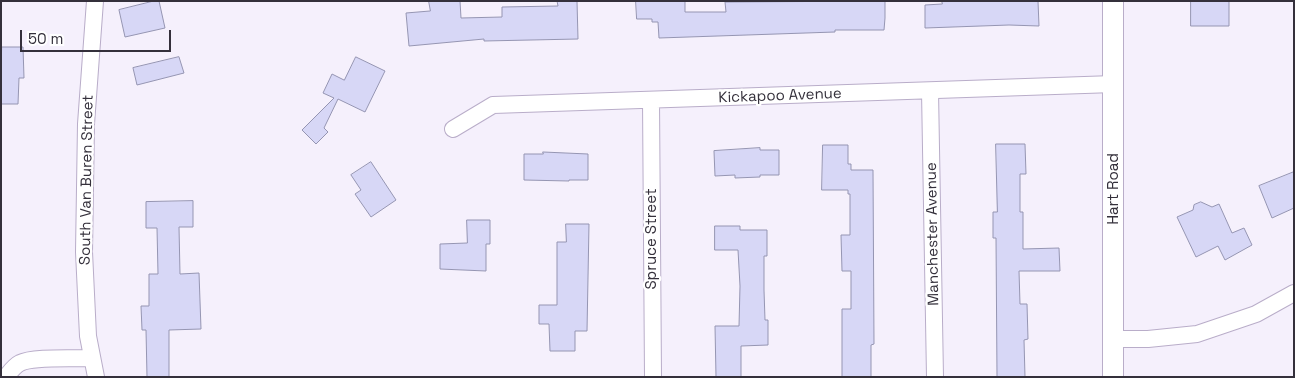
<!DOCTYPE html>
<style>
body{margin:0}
#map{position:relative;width:1295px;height:378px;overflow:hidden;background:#f5f0fc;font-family:"Space Grotesk",sans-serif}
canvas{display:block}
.frame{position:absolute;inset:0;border:2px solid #34303b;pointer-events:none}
.scale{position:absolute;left:20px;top:30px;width:151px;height:22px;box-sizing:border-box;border:2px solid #34303b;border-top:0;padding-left:6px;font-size:15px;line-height:18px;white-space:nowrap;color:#34303b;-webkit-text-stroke:4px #fff;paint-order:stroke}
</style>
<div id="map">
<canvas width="1295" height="378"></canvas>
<div class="frame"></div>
<div class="scale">50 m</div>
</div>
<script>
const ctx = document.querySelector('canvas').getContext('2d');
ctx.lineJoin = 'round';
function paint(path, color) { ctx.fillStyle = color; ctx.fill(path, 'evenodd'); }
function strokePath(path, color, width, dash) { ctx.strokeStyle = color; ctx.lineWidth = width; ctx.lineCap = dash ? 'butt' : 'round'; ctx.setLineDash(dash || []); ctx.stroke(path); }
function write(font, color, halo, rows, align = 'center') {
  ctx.font = font + ' "Space Grotesk",sans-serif'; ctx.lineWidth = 4.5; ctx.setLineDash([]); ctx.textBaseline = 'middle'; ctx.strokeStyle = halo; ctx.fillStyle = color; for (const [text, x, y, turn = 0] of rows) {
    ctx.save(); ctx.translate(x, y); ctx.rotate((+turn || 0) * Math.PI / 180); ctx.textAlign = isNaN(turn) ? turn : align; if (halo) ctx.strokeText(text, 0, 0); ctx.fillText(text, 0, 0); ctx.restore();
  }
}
const building = new Path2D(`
 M154 1H159L165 28 125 37 119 10Z
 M429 1H460L461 18 502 17V7L558 6 557 1H577L578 39 484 41V39L409 46 406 13 430 11Z
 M636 1H685V12H726L725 2 885 1V18L884 30H835V32L659 38 658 22H652V19H637Z
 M942 1H1038L1039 26 1009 25 925 28V5L942 4Z
 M1191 1H1229V26H1191Z
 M2 47H23L24 78H19L18 104H1Z
 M179 57 184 73 137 85 133 68Z
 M356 57 385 71 365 112 338 99 324 128 328 132 316 144 302 130 334 98 323 93 332 74 344 80Z
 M996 144H1025L1026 174H1020V212H1023V249L1059 248 1060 271H1019L1020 304H1027L1028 339 1024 340 1025 377H997L996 238H993V212H997Z
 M823 145H848V164H851V170H873L874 344 871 345V377H842V309H851V271H842L841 235H850V194H848V190H822Z
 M760 148V150H779V175H760V177L735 178V175L715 176 714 151Z
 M543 152 588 154V180H569V181L524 180V154H543Z
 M371 162 396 200 371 217 355 194 361 190 351 175Z
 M1294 172V208L1272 218 1259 186Z
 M193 201V227H179L180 274 199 273 201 329 169 330V377H147L146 330H142L141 306H149V274H158L157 228H146V202Z
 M1201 202 1212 207 1219 204 1232 233 1244 228 1252 245 1225 260 1218 246 1196 257 1177 217 1193 210 1194 205Z
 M467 220H490V244H486V271L440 269V244L467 243Z
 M566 224H589L587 331H575V351H550L549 324H539V305H557V242H566Z
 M715 226H740V230H767V256H764V290L765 320H768V345L741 346V377H716L715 326H739L740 286 738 250H715Z`);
paint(building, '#d7d7f6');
strokePath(building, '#9595b2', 1);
const minor = new Path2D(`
 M95 1 86 124 84 252 88 336 96 377
 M930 91 935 377
 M651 100 653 377
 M453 129 493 105 1114 84
 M1113 339H1148L1197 334 1256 314 1294 293
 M6 377C10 372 14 366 20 363 33 356 76 359 92 358`);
const tertiary = new Path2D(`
 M1113 1V377`);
strokePath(minor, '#b9adc9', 18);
strokePath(tertiary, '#b9adc9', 22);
strokePath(minor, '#fff', 16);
strokePath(tertiary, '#fff', 20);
write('15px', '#34303b', '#fff', [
 ["Kickapoo Avenue",780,96,-2],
 ["South Van Buren Street",87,180,-89],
 ["Hart Road",1114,189,-90],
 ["Manchester Avenue",933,234,-91],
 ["Spruce Street",652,239,-90]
]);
</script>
